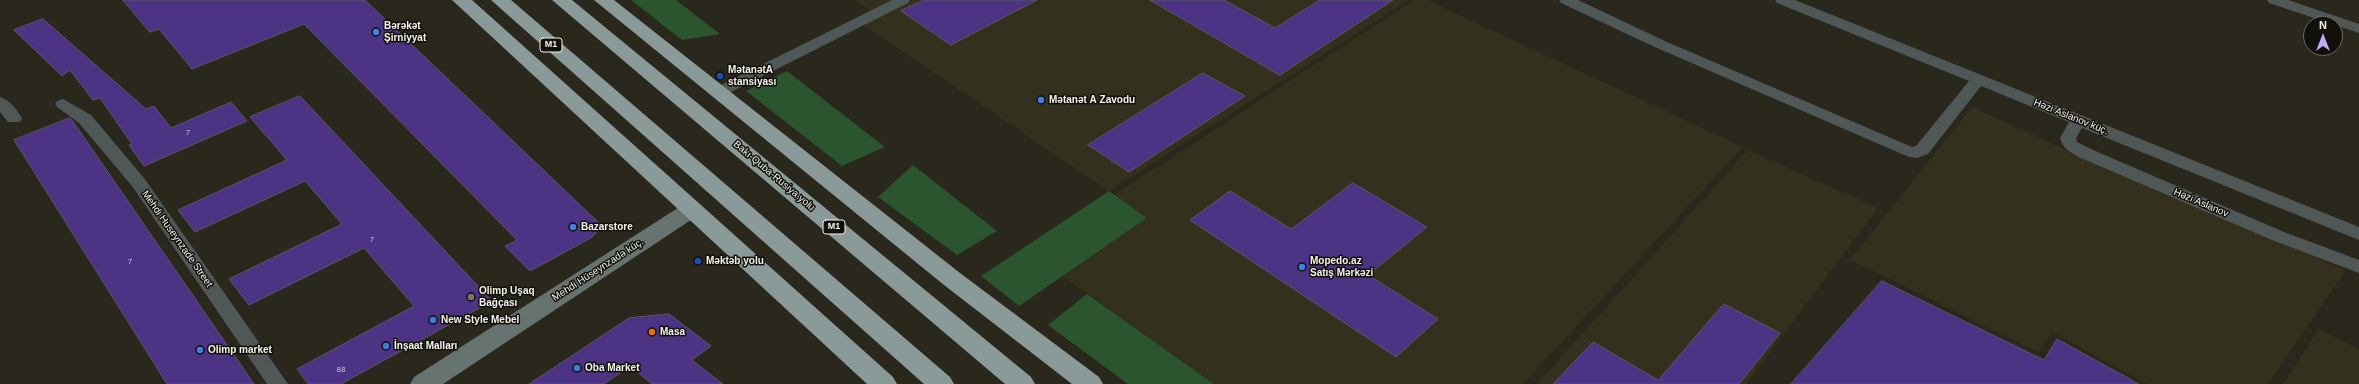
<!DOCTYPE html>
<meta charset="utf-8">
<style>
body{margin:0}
#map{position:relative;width:2359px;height:384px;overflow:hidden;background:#2a271c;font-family:Arial,sans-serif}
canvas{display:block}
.north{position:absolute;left:2303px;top:16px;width:40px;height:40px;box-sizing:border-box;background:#11100b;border:1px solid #6c6b65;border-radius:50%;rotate:0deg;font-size:11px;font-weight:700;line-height:16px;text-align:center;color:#f5f3ec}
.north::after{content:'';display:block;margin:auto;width:14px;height:18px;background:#bfa8f4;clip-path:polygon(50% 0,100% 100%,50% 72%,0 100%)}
</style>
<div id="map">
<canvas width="2359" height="384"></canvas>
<div class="north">N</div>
</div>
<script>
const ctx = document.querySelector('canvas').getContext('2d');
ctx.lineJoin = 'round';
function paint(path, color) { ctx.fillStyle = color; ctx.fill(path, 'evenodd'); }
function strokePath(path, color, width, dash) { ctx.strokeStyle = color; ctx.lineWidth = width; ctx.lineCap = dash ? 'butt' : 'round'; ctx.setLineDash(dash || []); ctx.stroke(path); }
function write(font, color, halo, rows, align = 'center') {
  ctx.font = font + ' Arial,sans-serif'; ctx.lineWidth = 3; ctx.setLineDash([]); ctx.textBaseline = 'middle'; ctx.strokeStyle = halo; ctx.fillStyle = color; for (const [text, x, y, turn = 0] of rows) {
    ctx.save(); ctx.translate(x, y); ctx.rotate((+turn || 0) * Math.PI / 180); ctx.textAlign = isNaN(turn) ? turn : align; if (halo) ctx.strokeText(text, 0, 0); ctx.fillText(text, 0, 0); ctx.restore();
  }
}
paint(new Path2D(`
 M855 0H894L871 11Z
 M912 0H1409L1109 191 862 24Z
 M1414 0H1427L1743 147 1523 384H1214L1063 276 1147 218 1114 195Z
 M1972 107 2097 164 2346 270 2268 384H2147L2052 332 2038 352 1850 260Z
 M1748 150 1878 208 1746 384H1537Z
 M2319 329 2359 349V384H2283Z`), '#34301e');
paint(new Path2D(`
 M631 0H676L720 34 682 40Z
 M787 71 885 147 842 166 746 91Z
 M913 165 997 231 957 255 878 197Z
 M1109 191 1147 218 1019 306 981 276Z
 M1087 294 1214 384H1128L1048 325Z`), '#2b552f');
const building = new Path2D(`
 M123 0H365L598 222 596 233 591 238 530 271 505 246 517 240 304 24 192 69 159 29 150 32Z
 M924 0H1037L951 45 901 11Z
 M1150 0H1224L1275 28 1320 0H1393L1280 75Z
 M43 19 146 109 154 106 171 128 231 102 247 121 144 166 129 145 132 144 100 98 93 100 70 70 62 76 14 30Z
 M1203 73 1245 96 1129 172 1088 145Z
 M300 96 492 301 341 384H308L297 369 414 306 364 248 249 305 229 279 342 224 305 181 195 232 178 210 287 160 250 117Z
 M70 118 72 120 254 384H167L14 140Z
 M1353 183 1427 227 1368 275 1438 319 1396 357 1190 220 1230 191 1291 229Z
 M1882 281 2044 360 2057 339 2139 384H1791Z
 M1724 304 1780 333 1739 384H1553L1593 342 1658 380Z
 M669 314 711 346 692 360 723 384H652L630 366 604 384H529L629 318Z`);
paint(building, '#4c3384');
strokePath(building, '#5a5865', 1);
paint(new Path2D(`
 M892 0H910L908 3 725 95H713L711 92 713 89Z
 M1559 0H1578L1667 42 1912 147 1916 146 1969 81 1777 3 1775 0H1795L2359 227V240L2082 128 2076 138 2077 142 2093 150 2284 232 2359 260V273L2272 240 2081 158C2071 152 2063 150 2060 138L2069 122 1981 86 1928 154 1917 158 1909 157 1657 48 1561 3Z
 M2267 0H2288L2359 24V33L2269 3Z
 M0 97C9 99 17 110 22 118L20 122H8L0 112Z
 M63 99 91 115 144 178 288 384H267L132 186 79 123 57 107 55 104 57 101Z`), '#505857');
paint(new Path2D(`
 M692 201 700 204 703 209 700 214 443 384H410L414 377 684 204Z`), '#677371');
paint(new Path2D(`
 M452 0H472L893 377 897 384H867Z
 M491 0H511L950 377 954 384H924Z
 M552 0H572L1031 377 1035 384H1005Z
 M594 0H614L960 273 1099 377 1103 384H1072L944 285Z`), '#899a98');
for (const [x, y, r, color] of [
 [376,32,4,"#3f7fe0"],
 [720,76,4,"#1a4fb4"],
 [1041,100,4,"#3f7fe0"],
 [573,227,4,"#3f7fe0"],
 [698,261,4,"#1a4fb4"],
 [1302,267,4,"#3f7fe0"],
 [471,297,4,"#8d6e63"],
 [433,320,4,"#3f7fe0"],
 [652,332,4,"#e8710a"],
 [386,346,4,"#3f7fe0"],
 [200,350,4,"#3f7fe0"],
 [577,368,4,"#3f7fe0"]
]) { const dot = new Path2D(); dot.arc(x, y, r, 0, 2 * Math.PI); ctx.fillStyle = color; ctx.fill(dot); strokePath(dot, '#11100b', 1.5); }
write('8px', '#cbc3d2', null, [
 ["7",188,133],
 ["7",372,240],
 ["7",130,262],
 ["88",341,370]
]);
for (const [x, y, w] of [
 [551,45,22],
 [834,227,22]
]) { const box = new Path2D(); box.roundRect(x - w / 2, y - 7, w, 14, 3); ctx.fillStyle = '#11100b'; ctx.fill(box); strokePath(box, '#f5f3ec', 1); }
write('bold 9px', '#f5f3ec', null, [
 ["M1",551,45],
 ["M1",834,227]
]);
write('bold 10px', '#f5f3ec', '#11100b', [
 ["Bərəkət",384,26],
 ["Şirniyyat",384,38],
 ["MətanətA",728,70],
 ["stansiyası",728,82],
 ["Mətanət A Zavodu",1049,100],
 ["Bazarstore",581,227],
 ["Məktəb yolu",706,261],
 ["Mopedo.az",1310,261],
 ["Satış Mərkəzi",1310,273],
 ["Olimp Uşaq",479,291],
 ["Bağçası",479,303],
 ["New Style Mebel",441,320],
 ["Masa",660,332],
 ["İnşaat Malları",394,346],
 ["Olimp market",208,350],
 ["Oba Market",585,368]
], 'left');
write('10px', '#f5f3ec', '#11100b', [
 ["Həzi Aslanov küç.",2071,117,22],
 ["Bakı-Quba-Rusiya yolu",774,176,40],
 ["Həzi Aslanov",2201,203,23],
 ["Mehdi Huseynzadе Street",177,239,55],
 ["Mehdi Hüseynzadə küç.",598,270,-33]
]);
</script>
